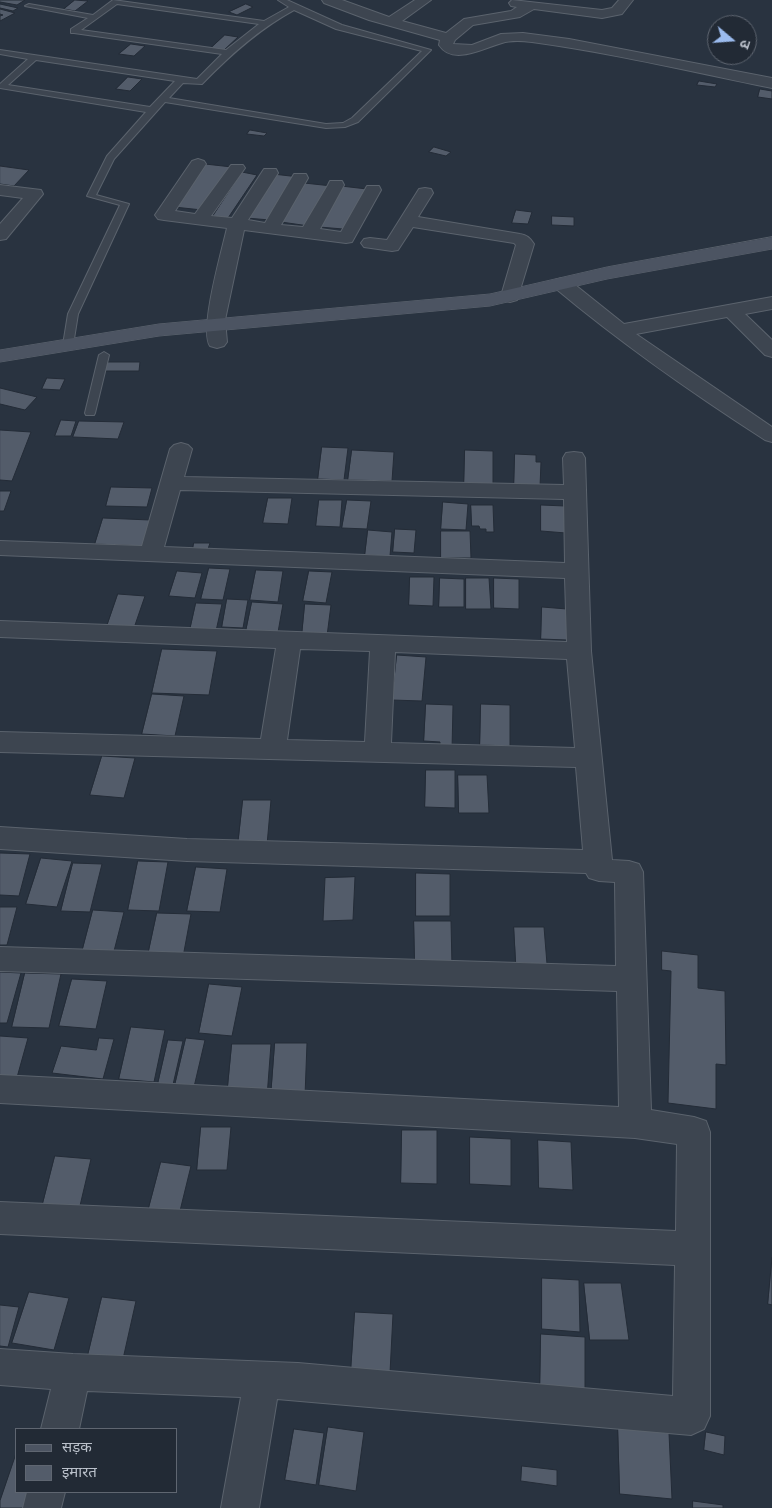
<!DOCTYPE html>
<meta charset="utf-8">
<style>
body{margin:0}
#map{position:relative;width:772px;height:1508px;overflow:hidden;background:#293340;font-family:Mulish,"Noto Sans Devanagari",sans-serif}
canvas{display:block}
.legend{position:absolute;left:15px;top:1428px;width:162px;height:65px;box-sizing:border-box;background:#222a35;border:1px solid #5f6671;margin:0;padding:6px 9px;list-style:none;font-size:15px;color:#bac0ca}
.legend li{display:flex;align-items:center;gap:10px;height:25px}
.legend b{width:25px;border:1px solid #5f6671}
.north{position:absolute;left:707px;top:15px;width:50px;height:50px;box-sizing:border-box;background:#222a35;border:1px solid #5f6671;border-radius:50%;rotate:108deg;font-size:14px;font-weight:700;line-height:20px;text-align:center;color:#bac0ca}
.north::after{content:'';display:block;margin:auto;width:18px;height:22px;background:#9bbbee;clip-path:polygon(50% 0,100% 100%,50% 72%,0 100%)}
</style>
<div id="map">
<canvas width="772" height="1508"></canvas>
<ul class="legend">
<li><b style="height:6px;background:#4c5462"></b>सड़क</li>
<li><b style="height:14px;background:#535c6a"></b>इमारत</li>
</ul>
<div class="north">उ</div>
</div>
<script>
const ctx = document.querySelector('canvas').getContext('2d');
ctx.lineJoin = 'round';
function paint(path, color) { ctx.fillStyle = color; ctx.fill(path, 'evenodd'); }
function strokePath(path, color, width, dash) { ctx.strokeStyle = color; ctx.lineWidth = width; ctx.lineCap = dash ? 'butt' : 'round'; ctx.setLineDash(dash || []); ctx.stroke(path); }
const building = new Path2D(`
 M0 0H25L17 5 0 2Z
 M75 0 88 1 75 11 64 9Z
 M0 4 18 8 13 11 0 8Z
 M246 4 253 7 237 15 229 12Z
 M0 9 15 13 0 21V16L3 15 0 14Z
 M225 35 238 37 224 50 211 48Z
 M131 44 145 46 134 56 119 54Z
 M128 77 142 79 130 91 116 89Z
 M699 81 717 84 715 87 697 85Z
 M760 89 772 91V99L758 97Z
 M250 130 267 133 264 136 247 134Z
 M434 147 451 152 446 156 429 152Z
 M205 164 232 167 202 210 174 207Z
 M0 166 29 170 14 186 0 184Z
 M242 172 257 175 228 218 213 216Z
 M273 174 299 177 270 220 246 218Z
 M304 183 332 186 309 226 281 222Z
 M341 186 367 189 343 229 319 227Z
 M516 210 532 212 528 224 512 223Z
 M552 216 574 217V226L552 225Z
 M105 362H140L139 371H103Z
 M47 378 65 379 60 390 42 389Z
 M0 388 37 397 25 410 0 404Z
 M61 420 76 421 71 436H55Z
 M79 421 124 422 118 439 73 437Z
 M0 430 31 432 12 481 0 480Z
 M322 447 348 448 344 480 318 479Z
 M352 450 394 452 392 481 348 480Z
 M465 450 493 451V486L464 485Z
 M515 454 536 455V462H541L540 487 514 486Z
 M111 487 152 488 147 507 106 506Z
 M0 491H11L4 511H0Z
 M268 498H292L288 524 263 523Z
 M319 500H342L340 527 316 526Z
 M347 500 371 501 367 529 342 528Z
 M443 502 468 504 466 530 441 529Z
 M471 505H493L494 532H486V529H480L479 526H472Z
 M541 505 565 506 566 533 541 531Z
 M103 518 150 520 143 546 95 544Z
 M395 529 416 530 414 553 393 552Z
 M368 530 392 532 390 556 365 555Z
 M441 531H470L471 558H441Z
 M194 543H210L208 549 193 548Z
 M209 568 230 569 223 600 201 599Z
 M256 570 283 571 278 602 250 600Z
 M177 571 202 573 195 598 169 596Z
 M309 571 332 572 326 603 303 601Z
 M410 577H434L433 606 409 605Z
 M440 578 464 579V607H439Z
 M466 578H489L491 609H466Z
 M494 578 519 579V609L494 608Z
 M118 594 145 596 134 628 107 626Z
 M227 599 248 600 243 628 222 627Z
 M252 602 283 604 277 638 245 636Z
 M196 603 222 604 216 631 190 630Z
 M305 604 331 605 327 636 302 635Z
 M542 607 567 609V640L541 639Z
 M162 649 217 651 209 695 152 693Z
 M397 655 426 657 422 701 392 700Z
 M152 694 184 696 175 736 142 734Z
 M426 704 453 705 452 750 440 749V742L424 741Z
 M481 704 510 705V746L480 745Z
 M102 756 135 758 124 798 90 795Z
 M426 770H455V808L425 807Z
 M458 775H487L489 813H459Z
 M243 800H271L267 845H238Z
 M0 853 30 854 19 896 0 895Z
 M41 858 72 861 57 907 26 904Z
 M138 861 168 862 159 911 128 910Z
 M73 863 102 864 90 912 61 911Z
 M196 867 227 869 220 912 187 911Z
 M416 873 450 874V916H416Z
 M355 877 353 920 323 921 325 878Z
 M0 907H17L7 945H0Z
 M93 910 124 912 113 955 82 952Z
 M157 913 191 914 183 957 148 955Z
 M414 921H451L452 966H415Z
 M514 927H544L547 964 516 963Z
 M662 951 698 955V988L725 991 726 1065 716 1064V1109L668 1103 671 971 662 970Z
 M0 972 21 973 7 1023H0Z
 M25 973 61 974 49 1028 12 1027Z
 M72 979 107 981 96 1029 59 1026Z
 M209 984 242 987 232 1036 199 1033Z
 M131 1027 165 1030 154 1082 119 1079Z
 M0 1036 28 1038 16 1081 0 1080Z
 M99 1038 114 1039 103 1079 52 1073 61 1046 96 1050Z
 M186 1038 205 1040 194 1087 175 1085Z
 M168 1040 183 1041 172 1089 157 1088Z
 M275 1043H307L305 1096H271Z
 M232 1044H271L267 1097 227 1096Z
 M201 1127H231L227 1170H197Z
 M402 1130H437V1184L401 1183Z
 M470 1137 511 1139V1186L470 1184Z
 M538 1140 571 1142 573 1190 539 1188Z
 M55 1156 91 1159 79 1210 42 1207Z
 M161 1162 191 1166 178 1219 147 1215Z
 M772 1258V1305L768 1304Z
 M542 1278 579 1280 580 1332 542 1329Z
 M584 1283H621L629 1340H590Z
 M29 1292 69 1298 54 1350 12 1343Z
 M102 1297 136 1301 123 1359 88 1355Z
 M0 1305 19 1307 8 1347 0 1346Z
 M355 1312 393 1314 390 1373 351 1370Z
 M541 1334 585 1337V1394L540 1390Z
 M328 1427 364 1432 356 1491 319 1485Z
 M618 1428 669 1433 672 1499 620 1494Z
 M294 1429 324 1433 316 1485 285 1480Z
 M706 1432 725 1436 724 1455 704 1450Z
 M16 1454V1492H30L25 1508H0V1501Z
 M522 1466 557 1470V1486L521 1481Z
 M693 1501 723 1505V1508H693Z`);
paint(building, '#535c6a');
strokePath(building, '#242c37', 1);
const lane = new Path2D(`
 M113 0 264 21 289 7 278 0H287L342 25 431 50 358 122 345 127 326 128 165 102 114 159 96 195 129 204 78 314 73 345 68 348 63 345 68 314 120 205 87 196 107 156 146 112 0 88V84L28 59 0 54V50L197 79 222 54 74 33H71V29L88 18 25 6 29 4 93 15ZM117 4 259 24 226 50 81 30ZM294 10 336 29 422 51 352 118 343 123 326 124 169 98 183 83 202 84C230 55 259 29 294 10ZM36 60 175 81 150 107 8 85Z
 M104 352 109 355 95 413 94 415H86L85 413 99 355Z`);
const street = new Path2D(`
 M322 0H342L389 17 415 0H431L402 21 446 33 464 19 511 11 517 7 511 6 509 3 512 0 602 10 612 8 619 0H633L622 14 602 18 534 9 520 17 473 25 455 40 453 44 472 45 501 34 523 33 569 39 772 78V88C692 72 613 53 532 42 523 41 511 40 502 43 483 48 453 66 439 45L440 40 369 20 324 3Z
 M198 159 204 161 206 164 175 211 195 214 231 165H243L245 168 211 216 232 218 264 169H276L278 173 248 220 265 223 294 174H306L308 178 281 225 303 227 328 185 330 181H342L344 185 320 229 341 232 367 186H379L381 190 352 242 346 243 244 230 225 320 227 342 224 346 217 348 210 346C199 330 222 250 227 228L164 220 158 219 155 215 192 161Z
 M0 185 41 190 43 194 6 239 0 240V224L23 198 0 195Z
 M425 188 431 189 433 193 418 217 520 234C527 235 530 238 534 244L517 300 510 302 503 300 501 296 516 245 514 243 413 227 398 250 392 251 364 247 361 243 364 239 370 238 387 240 419 189Z
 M562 278 569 280 624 324 772 297V309L745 314 772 340V357L765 355 727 317 636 334 772 427V442L765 440C692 393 622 344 555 288L553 284 555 280Z
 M181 443 188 445 192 449 184 477 564 485 563 458 566 453 574 452 582 453 585 458 591 651 612 860 629 861 639 864 643 872 651 1110 694 1117 706 1121 710 1132V1416L704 1429 691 1435 277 1399 259 1508H221L241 1397 87 1391 79 1429H41L51 1389 0 1385V1349L73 1354 298 1363 673 1396 675 1265 0 1234V1202L676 1231 677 1144 635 1138 0 1103V1075L619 1107 617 991 0 971V947L616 966 615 882 599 881 589 878 586 873 187 861 0 849V827L187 839 583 850 576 767 0 752V732L261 739 276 648 0 637V621L567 642 565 578 0 555V541L142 546 170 449 174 445ZM180 490 564 499 565 563 164 547ZM300 649 370 651 365 742 287 740ZM395 652 567 659 575 748 391 743Z
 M27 1492H65L61 1508H23Z`);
const secondary = new Path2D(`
 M772 237V249L607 279 490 306 159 336 0 362V350L159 324 490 294 607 267Z`);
strokePath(lane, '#5b636d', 2);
strokePath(street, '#5b636d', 2);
strokePath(secondary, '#5b636d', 1);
paint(lane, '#3d4550');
paint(street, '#3d4550');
paint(secondary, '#4c5462');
</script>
